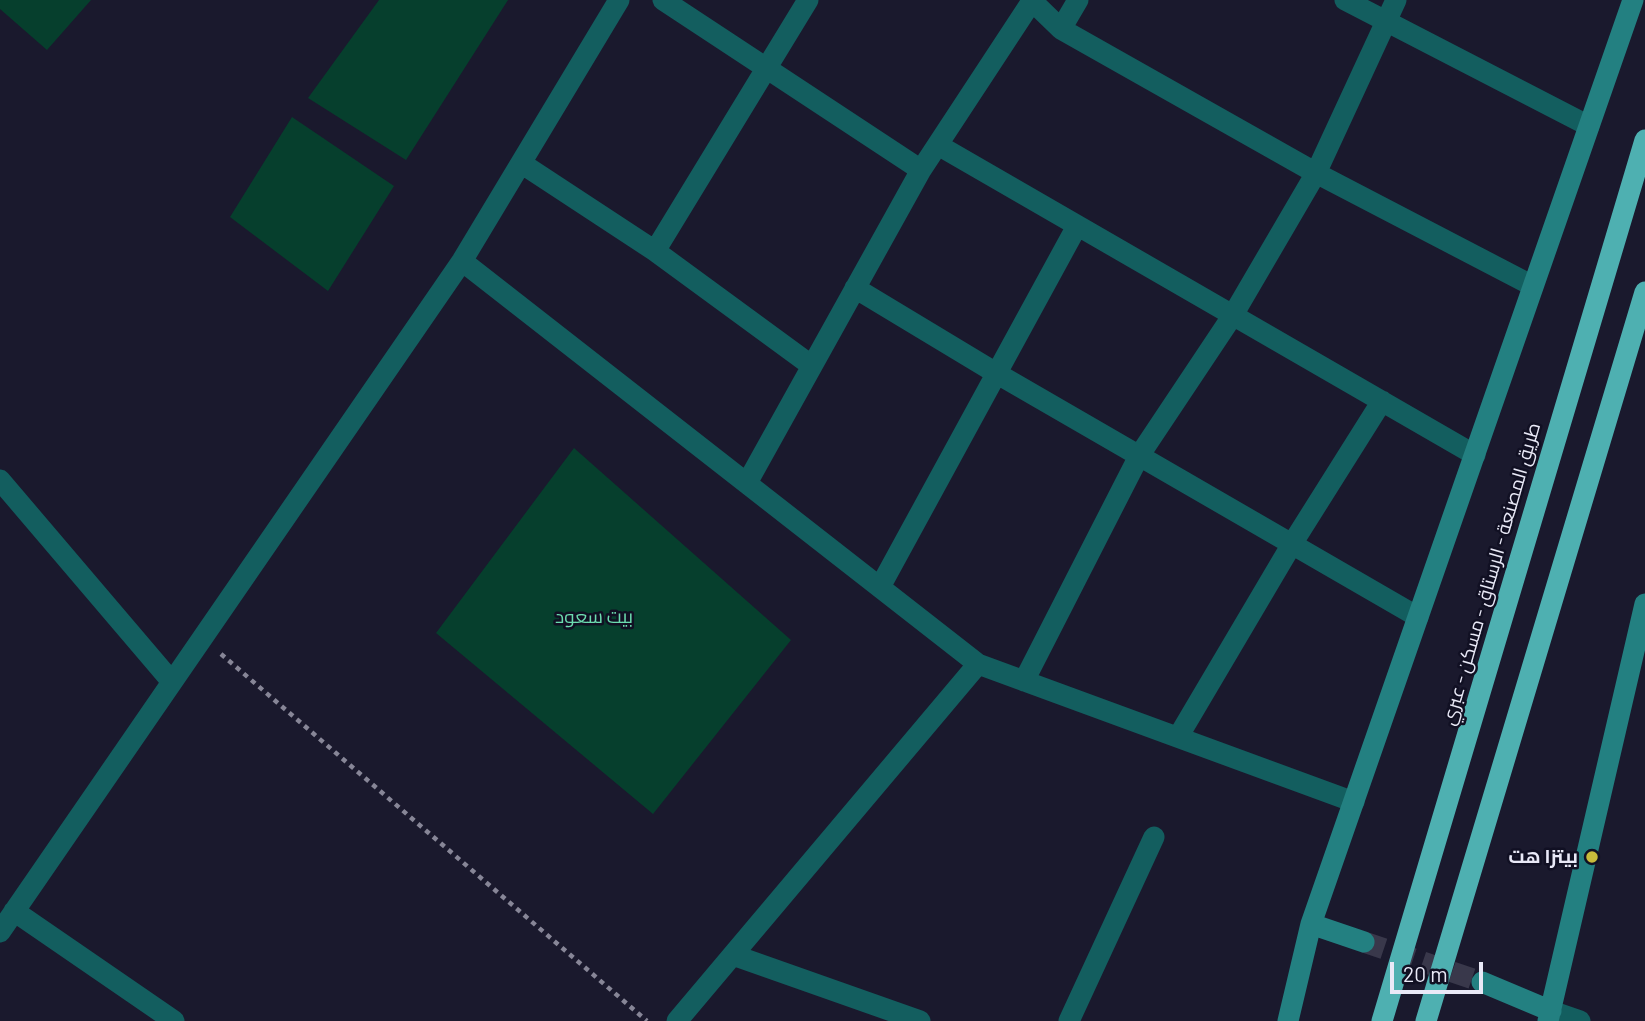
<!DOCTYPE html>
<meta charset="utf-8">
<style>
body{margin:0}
#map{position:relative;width:1645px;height:1021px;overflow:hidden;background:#1a192d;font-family:Barlow,sans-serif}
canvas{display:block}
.scale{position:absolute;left:1390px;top:962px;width:93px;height:32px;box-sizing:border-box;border:4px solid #e9e9f7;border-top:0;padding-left:9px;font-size:21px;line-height:24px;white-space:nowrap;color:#e9e9f7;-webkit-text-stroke:5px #111023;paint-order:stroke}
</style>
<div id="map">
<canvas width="1645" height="1021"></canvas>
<div class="scale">20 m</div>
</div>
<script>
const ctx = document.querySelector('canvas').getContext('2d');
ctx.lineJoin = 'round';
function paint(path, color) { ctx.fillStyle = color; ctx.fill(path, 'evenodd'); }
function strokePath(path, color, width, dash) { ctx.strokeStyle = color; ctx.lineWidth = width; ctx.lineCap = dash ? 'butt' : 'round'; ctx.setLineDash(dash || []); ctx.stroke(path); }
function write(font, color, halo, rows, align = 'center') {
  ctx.font = font + ' Barlow,Cairo,sans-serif'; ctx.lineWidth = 5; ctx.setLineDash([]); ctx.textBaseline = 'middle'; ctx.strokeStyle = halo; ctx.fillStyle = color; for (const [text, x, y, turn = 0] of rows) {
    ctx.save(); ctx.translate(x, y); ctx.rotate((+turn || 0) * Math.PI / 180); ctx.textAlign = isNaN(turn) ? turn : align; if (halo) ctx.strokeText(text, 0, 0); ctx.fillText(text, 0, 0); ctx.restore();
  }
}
paint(new Path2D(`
 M0 0H91L47 50 0 9Z
 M379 0H508L406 160 308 98Z
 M292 117 394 186 328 291 230 217Z
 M574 448 791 640 653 814 436 633Z`), '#063f2d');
strokePath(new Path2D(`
 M1364 942 1482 982`), '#39384b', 21, [21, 10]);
strokePath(new Path2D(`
 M221 654 647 1021`), '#878697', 4.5, [5, 5]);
strokePath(new Path2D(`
 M663 0 921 170
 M1031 0 1061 29 1316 173 1533 286
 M1345 0 1589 126
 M1061 29 1078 0
 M938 145 1475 455
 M521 163 655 251 812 366
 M655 251 808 0
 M462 261 978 664 1354 802
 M855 288 996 373 1418 617
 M0 480 172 682
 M747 483 921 170 1032 1
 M880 587 1077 226
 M1024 681 1139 456 1233 315 1316 173 1396 0
 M1178 737 1292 544 1382 401
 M14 911 174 1021
 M0 932 462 261 619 0
 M733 955 920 1021
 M1551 1011 1580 1021
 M677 1021 978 664
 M1069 1021 1154 837`), '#135e5f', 21);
strokePath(new Path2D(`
 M1311 924 1364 942
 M1482 982 1551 1011
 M1288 1021 1311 924 1633 0
 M1548 1021 1645 604`), '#238081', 21);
strokePath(new Path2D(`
 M1382 1021 1645 140
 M1426 1021 1645 292`), '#4eb0b1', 21);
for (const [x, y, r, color] of [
 [1592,857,7,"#c8bb3b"]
]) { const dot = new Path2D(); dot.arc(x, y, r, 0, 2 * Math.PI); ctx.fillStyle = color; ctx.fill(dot); strokePath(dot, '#111023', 2.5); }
write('19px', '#e9e9f7', '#111023', [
 ["طريق المصنعة - الرستاق - مسكن - عبري",1491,574,-74]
]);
write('19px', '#6cdcaf', '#111023', [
 ["بيت سعود",594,617]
]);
write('bold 19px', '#e9e9f7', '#111023', [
 ["بيتزا هت",1578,857]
], 'right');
</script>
